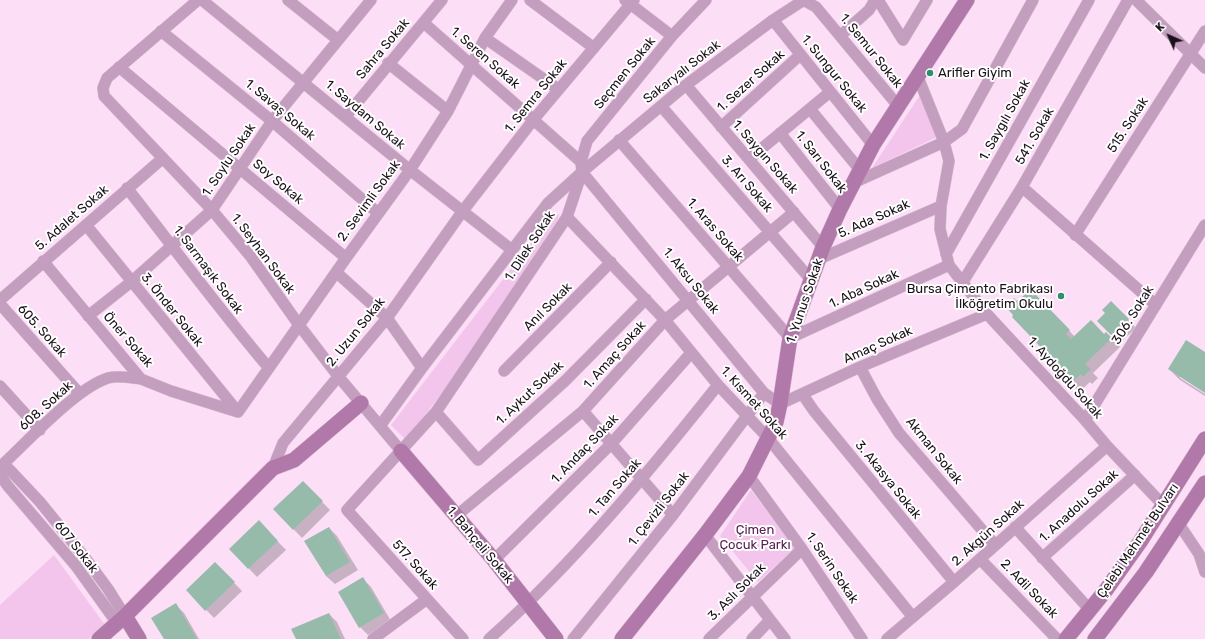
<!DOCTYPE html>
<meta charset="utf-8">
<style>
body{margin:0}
#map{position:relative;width:1205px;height:639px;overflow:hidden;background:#fcdef6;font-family:Rubik,sans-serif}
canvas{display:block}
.north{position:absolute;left:1149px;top:16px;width:40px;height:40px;-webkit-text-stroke:3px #fff;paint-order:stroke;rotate:315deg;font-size:11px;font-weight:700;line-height:16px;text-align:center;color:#1a1019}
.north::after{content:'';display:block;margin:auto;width:14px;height:18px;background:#1a1019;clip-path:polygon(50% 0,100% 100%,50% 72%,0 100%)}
</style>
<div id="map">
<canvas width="1205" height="639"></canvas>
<div class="north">K</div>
</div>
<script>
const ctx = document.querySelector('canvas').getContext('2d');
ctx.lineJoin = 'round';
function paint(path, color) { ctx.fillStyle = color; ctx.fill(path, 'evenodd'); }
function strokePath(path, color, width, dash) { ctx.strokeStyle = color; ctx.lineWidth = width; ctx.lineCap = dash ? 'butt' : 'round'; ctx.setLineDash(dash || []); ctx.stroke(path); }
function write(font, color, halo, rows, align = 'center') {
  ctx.font = font + ' Rubik,sans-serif'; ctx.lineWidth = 4; ctx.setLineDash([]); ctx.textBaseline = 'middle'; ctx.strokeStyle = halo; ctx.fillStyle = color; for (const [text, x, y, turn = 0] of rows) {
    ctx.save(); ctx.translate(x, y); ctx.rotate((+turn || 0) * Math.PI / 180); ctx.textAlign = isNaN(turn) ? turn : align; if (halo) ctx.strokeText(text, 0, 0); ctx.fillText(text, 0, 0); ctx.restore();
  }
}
paint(new Path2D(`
 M920 95 937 137 872 168Z
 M554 213 559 215 557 223 456 375 406 440 391 425Z
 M751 490 795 548 758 582 720 536Z
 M54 555 105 625 89 639H0V605Z`), '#f3c5ec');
paint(new Path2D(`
 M1034 297 1044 304 1075 337 1104 335 1106 333 1120 347 1093 373 1098 378 1092 384 1090 382 1079 392 1049 361 1053 358 1017 303Z
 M1111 302 1136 328 1120 343 1099 321 1107 313Z
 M1205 354V392L1180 376V378L1205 394V396L1180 380 1169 369Z
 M303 482 330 510 302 538 274 509Z
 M259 522 286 550 257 577 230 549Z
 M329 528 337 536 358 570 335 584 326 576Z
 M215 563 242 591 214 618 187 590Z
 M363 579 371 587 391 621 368 635 360 627Z
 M175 604 184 613 199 639H165Z
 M329 614 337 622 345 639H297Z`), '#0003');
paint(new Path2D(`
 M1029 291 1033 296 1035 294 1070 330 1066 334 1071 339 1091 320 1104 334 1106 332 1112 338 1085 364 1091 369 1083 377 1081 374 1070 384 1048 361 1051 358 1012 317 1013 315 1005 306 1014 298 1017 301Z
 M1111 301 1129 319 1111 335 1097 321 1105 313 1102 310Z
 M1186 340 1205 352V393L1168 369Z
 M303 481 323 501 293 530 273 509Z
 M259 520 278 541 248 569 229 549Z
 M329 527 350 562 326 576 304 541Z
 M215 562 235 582 205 611 186 590Z
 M363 577 384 613 359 628 338 592Z
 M176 603 197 639H164L151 618Z
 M329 613 341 639H296L291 629Z`), '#97bbaa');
const street = new Path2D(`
 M198 0 107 78 103 88 104 96 212 210 251 257 299 325 338 376 401 451
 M202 0 410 170 512 250
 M288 0 338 40
 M530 0 594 48
 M625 0 672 36
 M803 0 816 7 899 107
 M878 0 903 40 927 0
 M1136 0 1205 68
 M773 20 873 145
 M424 23 581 162
 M161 31 272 121 378 213
 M840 36 869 10 875 0
 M485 38 558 89
 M388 63 448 111
 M119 67 346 258
 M918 77 944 142 949 161 941 206 940 229 949 265 987 314 1085 420 1107 446 1164 506
 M686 85 823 247
 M661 106 812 281
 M810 109 860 170
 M346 116 442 0
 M721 127 800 55
 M780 133 840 209
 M619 140 790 338 949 265
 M749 159 830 92
 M582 172 764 393 780 404 860 367 987 314
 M853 183 944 142 962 129 1033 0
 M1022 187 1156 305
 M127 188C174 248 219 309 268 367
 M567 217 665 320 718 385 768 438 912 616
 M86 225 238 412
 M1075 235 1205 31
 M946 254 1089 0
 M819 259 941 206
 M43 261 141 379 171 391 238 412
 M336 272 387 318 422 368
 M962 283 1022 187 1128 0
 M0 300 163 158
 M0 304 79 393
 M88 316 131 282 212 210 272 121 371 0
 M860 367 877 399 899 433 995 545
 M504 371 611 262
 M0 386 40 430
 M803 395 814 411 954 582
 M583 411 673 515
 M238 412 346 258 410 170 448 111 485 38 512 0
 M436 412 478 460 566 380 646 299
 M1085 420 1205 225
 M380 426 422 368 548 203 582 172 686 85 773 20 804 0
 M0 466 1 476 7 485 76 566 117 623
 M0 467C26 443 76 388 108 378 118 375 131 378 141 379
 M1 467 9 469 40 502 86 559 108 589 125 616
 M273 468 283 443 387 318 462 212 534 119 634 0
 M749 476 802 549 862 639
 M456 516 583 411 665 320 794 212
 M1179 524 1199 554 1205 572
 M1015 527 1090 610
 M705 535 785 639
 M1042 558 1135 475
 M980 559 1057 639
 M494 560 611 444 691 353
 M373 639 427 599
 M463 639 347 510 436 412 567 217 582 172 581 162 587 141 672 36 706 0
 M489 639C574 563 647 474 718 385
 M573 639 673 515 764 393
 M709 639 802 549
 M752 639 770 620
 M887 639 954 582 1107 446`);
const secondary = new Path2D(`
 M401 451 494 560 556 639
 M125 616 139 639
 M99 639 125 616 273 468 294 460 361 403
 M622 639 705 535 749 476 776 422 780 404 790 338 823 247 840 209 873 145 967 0
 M1066 639 1106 590 1140 542 1205 439
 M1095 639 1146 572 1205 483`);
strokePath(street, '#d8bdd3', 12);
strokePath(secondary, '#d8bdd3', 16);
strokePath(street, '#c49ebe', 11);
strokePath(secondary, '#b179a9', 15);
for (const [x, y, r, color] of [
 [930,73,4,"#2d906b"],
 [1061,296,4,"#2d906b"]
]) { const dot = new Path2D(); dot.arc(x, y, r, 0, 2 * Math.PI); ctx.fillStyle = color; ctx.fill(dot); strokePath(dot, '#fff', 1.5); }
write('13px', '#1a1019', '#fff', [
 ["Sahra Sokak",383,49,-50],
 ["1. Semur Sokak",871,51,51],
 ["1. Seren Sokak",485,58,41],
 ["Sakaryalı Sokak",682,72,-38],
 ["Seçmen Sokak",625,73,-51],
 ["1. Sungur Sokak",834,74,51],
 ["1. Sezer Sokak",751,81,-42],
 ["1. Semra Sokak",536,96,-51],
 ["1. Savaş Sokak",280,110,40],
 ["1. Saydam Sokak",365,115,40],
 ["1. Saygılı Sokak",1005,120,-61],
 ["515. Sokak",1128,125,-57],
 ["541. Sokak",1035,136,-60],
 ["1. Saygın Sokak",765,157,49],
 ["1. Soylu Sokak",229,160,-56],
 ["1. Sarı Sokak",821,162,52],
 ["Soy Sokak",278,182,40],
 ["3. Arı Sokak",747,184,49],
 ["2. Sevimli Sokak",369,201,-54],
 ["5. Adalet Sokak",72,218,-41],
 ["5. Ada Sokak",874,219,-24],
 ["1. Aras Sokak",715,230,49],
 ["1. Dilek Sokak",530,246,-57],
 ["1. Seyhan Sokak",263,254,53],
 ["1. Sarmaşık Sokak",208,270,53],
 ["1. Aksu Sokak",691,281,51],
 ["1. Aba Sokak",864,289,-25],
 ["1. Yunus Sokak",805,301,-71],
 ["Anıl Sokak",548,307,-45],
 ["3. Önder Sokak",172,310,51],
 ["306. Sokak",1133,315,-58],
 ["605. Sokak",42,331,48],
 ["2. Uzun Sokak",356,332,-51],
 ["Öner Sokak",128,340,49],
 ["Amaç Sokak",878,345,-24],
 ["1. Amaç Sokak",615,355,-48],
 ["1. Aydoğdu Sokak",1065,378,48],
 ["1. Aykut Sokak",530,393,-43],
 ["1. Kısmet Sokak",754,403,48],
 ["608. Sokak",46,406,-42],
 ["1. Andaç Sokak",585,449,-46],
 ["Akman Sokak",934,451,51],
 ["3. Akasya Sokak",888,480,51],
 ["1. Tan Sokak",615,488,-49],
 ["1. Anadolu Sokak",1079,506,-42],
 ["1. Çevizli Sokak",659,509,-52],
 ["2. Akgün Sokak",988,533,-42],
 ["Çelebi Mehmet Bulvarı",1138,541,-56],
 ["1. Bahçeli Sokak",480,545,50],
 ["607 Sokak",76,547,52],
 ["517. Sokak",415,565,48],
 ["1. Serin Sokak",832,568,56],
 ["2. Adil Sokak",1029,589,46],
 ["3. Aslı Sokak",737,592,-45]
]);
write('13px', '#1a1019', '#fff', [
 ["Arifler Giyim",938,73],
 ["Bursa Çimento Fabrikası",1053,289,"right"],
 ["İlköğretim Okulu",1053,304,"right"]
], 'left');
write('13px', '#5a2054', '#fff', [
 ["Çimen",755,530],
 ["Çocuk Parkı",755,545]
]);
</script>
